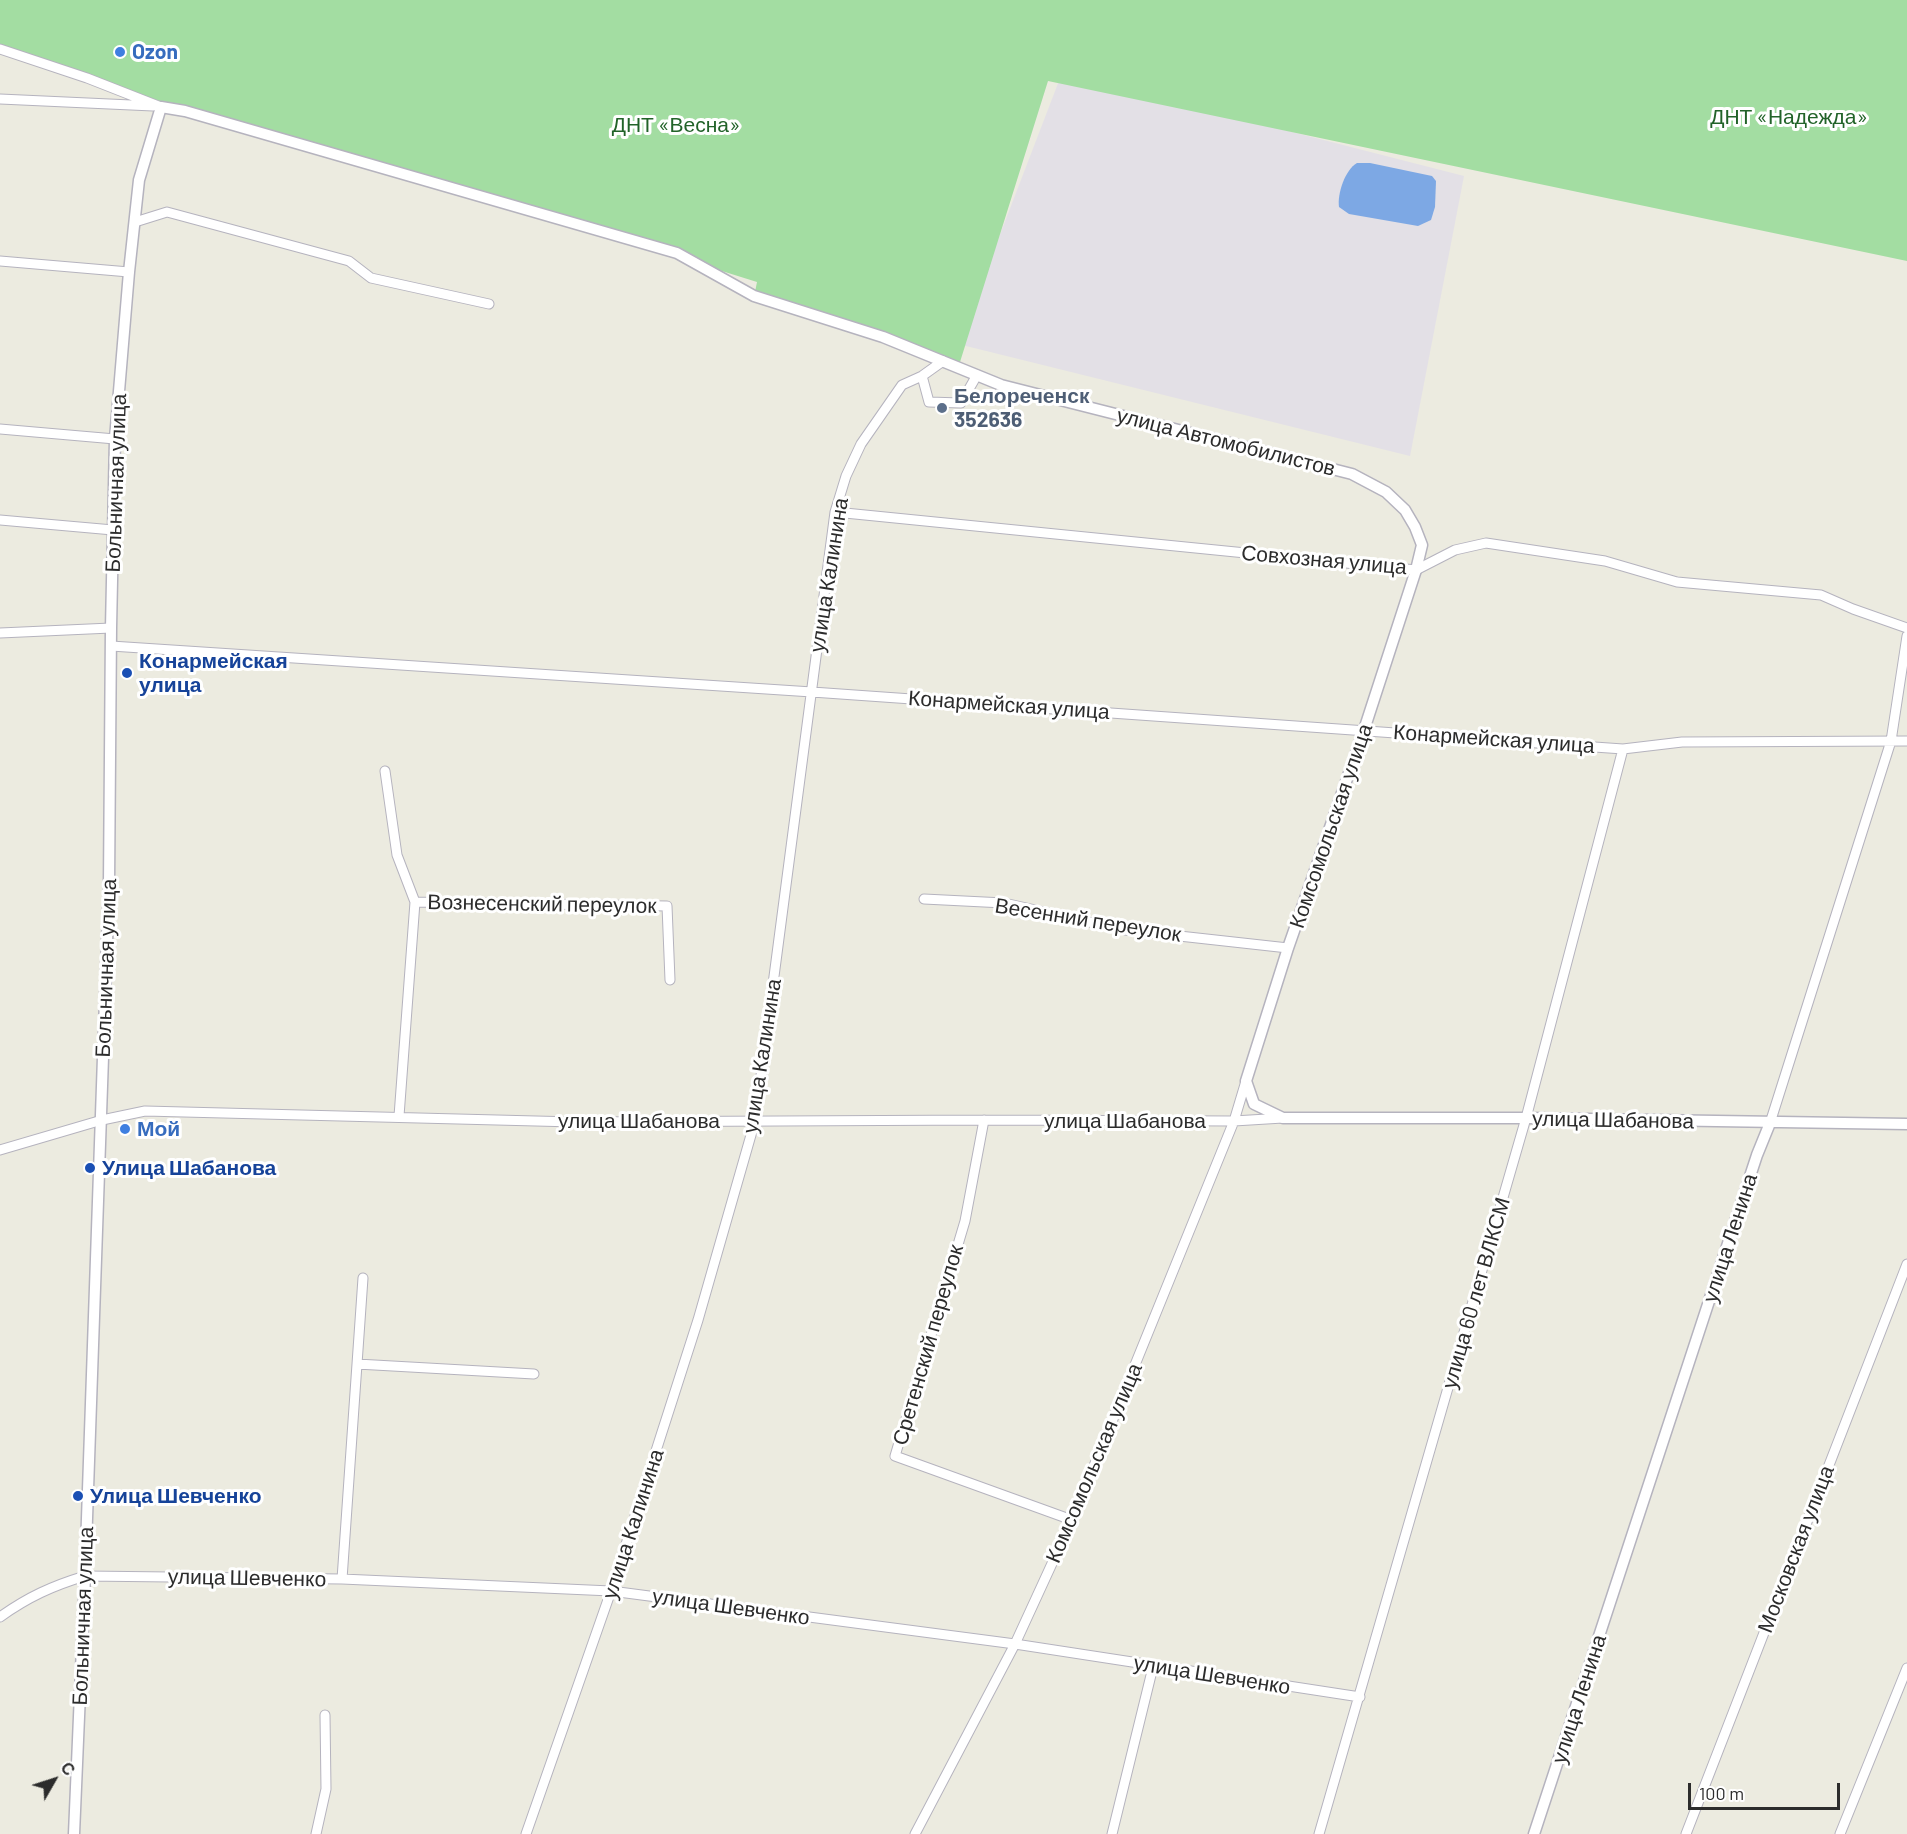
<!DOCTYPE html>
<meta charset="utf-8">
<style>
body{margin:0}
#map{position:relative;width:1907px;height:1834px;overflow:hidden;background:#ecebe0;font-family:Barlow,sans-serif}
canvas{display:block}
.north{position:absolute;left:24px;top:1750px;width:60px;height:60px;-webkit-text-stroke:4px #fff;paint-order:stroke;rotate:51deg;font-size:16px;font-weight:700;line-height:24px;text-align:center;color:#2c2c2c}
.north::after{content:'';display:block;margin:auto;width:21px;height:27px;background:#2c2c2c;clip-path:polygon(50% 0,100% 100%,50% 72%,0 100%)}
.scale{position:absolute;left:1688px;top:1783px;width:152px;height:27px;box-sizing:border-box;border:3px solid #2c2c2c;border-top:0;padding-left:8px;font-size:18px;line-height:21px;white-space:nowrap;color:#2c2c2c;-webkit-text-stroke:4px #fff;paint-order:stroke}
</style>
<div id="map">
<canvas width="1907" height="1834"></canvas>
<div class="north">С</div>
<div class="scale">100 m</div>
</div>
<script>
const ctx = document.querySelector('canvas').getContext('2d');
ctx.lineJoin = 'round';
function paint(path, color) { ctx.fillStyle = color; ctx.fill(path, 'evenodd'); }
function strokePath(path, color, width, dash) { ctx.strokeStyle = color; ctx.lineWidth = width; ctx.lineCap = dash ? 'butt' : 'round'; ctx.setLineDash(dash || []); ctx.stroke(path); }
function write(font, color, halo, rows, align = 'center') {
  ctx.font = font + ' Barlow,sans-serif'; ctx.lineWidth = 6; ctx.setLineDash([]); ctx.textBaseline = 'middle'; ctx.strokeStyle = halo; ctx.fillStyle = color; for (const [text, x, y, turn = 0] of rows) {
    ctx.save(); ctx.translate(x, y); ctx.rotate((+turn || 0) * Math.PI / 180); ctx.textAlign = isNaN(turn) ? turn : align; if (halo) ctx.strokeText(text, 0, 0); ctx.fillText(text, 0, 0); ctx.restore();
  }
}
paint(new Path2D(`
 M1062 73 1464 176 1410 456 958 344Z`), '#e3e0e6');
paint(new Path2D(`
 M0 0H1907V261L1048 81 960 362 755 292 757 282C506 202 252 131 0 52Z`), '#a3dda2');
paint(new Path2D(`
 M1357 163H1370L1432 176 1436 181 1435 207 1431 220 1418 226 1349 214 1339 207C1337 194 1345 170 1357 163Z`), '#7da8e4');
const minor = new Path2D(`
 M0 49 87 78 161 107
 M0 99 153 106
 M135 222 167 212 349 261 371 278 489 304
 M0 261 129 272
 M922 376 929 402 961 403 977 375
 M0 429 115 439
 M835 512 1416 570 1455 550 1486 543 1605 561 1677 582 1821 595 1853 609 1907 628
 M0 520 113 530
 M0 633 111 628
 M111 646 812 692 1623 749 1682 742 1907 741
 M385 771 397 855 415 902 399 1116
 M924 899 1004 903 1125 930 1288 948
 M415 902 667 906 670 980
 M984 1120 965 1221 895 1456 1072 1520
 M1770 1123 1891 741 1907 636
 M0 1150 102 1120 145 1111 575 1122 984 1120 1234 1121 1283 1118
 M357 1364 534 1374
 M342 1579 363 1278
 M0 1617C28 1597 52 1586 85 1576L342 1579 611 1591 1015 1644 1360 1697
 M316 1834 326 1789 325 1715
 M526 1834 611 1591 698 1320 755 1121 835 512 846 476 861 444 902 385 922 376 943 361
 M915 1834 1015 1644 1072 1520 1234 1121 1246 1081
 M1112 1834 1153 1667
 M1319 1834 1526 1118 1623 749
 M1686 1834 1907 1264
 M1840 1834 1907 1668`);
const tertiary = new Path2D(`
 M74 1834 85 1576 109 884 111 628 115 439 129 272 139 180 161 107 185 111 677 253 754 296 883 337 1001 385 1352 474 1386 492 1405 510 1415 527 1422 545 1416 570 1364 730 1288 948 1246 1081 1254 1104 1283 1118H1526L1907 1124
 M1534 1834 1757 1155 1770 1123`);
strokePath(minor, '#b5b3be', 11);
strokePath(tertiary, '#b5b3be', 13);
strokePath(minor, '#fff', 9);
strokePath(tertiary, '#fff', 10);
for (const [x, y, r, color] of [
 [120,52,6,"#3f7fe0"],
 [942,408,6,"#5c6f8a"],
 [127,673,6,"#1a4fb4"],
 [125,1129,6,"#3f7fe0"],
 [90,1168,6,"#1a4fb4"],
 [78,1496,6,"#1a4fb4"]
]) { const dot = new Path2D(); dot.arc(x, y, r, 0, 2 * Math.PI); ctx.fillStyle = color; ctx.fill(dot); strokePath(dot, '#fff', 2); }
write('bold 21px', '#366cbe', '#fff', [
 ["Ozon",132,52],
 ["Мой",137,1129]
], 'left');
write('21px', '#226329', '#fff', [
 ["ДНТ «Надежда»",1789,117],
 ["ДНТ «Весна»",676,125]
]);
write('bold 21px', '#4e5e75', '#fff', [
 ["Белореченск",954,396],
 ["352636",954,420]
], 'left');
write('21px', '#2c2c2c', '#fff', [
 ["улица Автомобилистов",1226,442,14],
 ["Больничная улица",116,483,-88],
 ["Совхозная улица",1324,560,5],
 ["улица Калинина",829,575,-81],
 ["Конармейская улица",1009,705,4],
 ["Конармейская улица",1494,739,4],
 ["Комсомольская улица",1331,826,-71],
 ["Вознесенский переулок",542,904,1],
 ["Весенний переулок",1088,920,9],
 ["Больничная улица",106,968,-88],
 ["улица Калинина",762,1056,-81],
 ["улица Шабанова",1613,1120,1],
 ["улица Шабанова",639,1121],
 ["улица Шабанова",1125,1121],
 ["улица Ленина",1730,1238,-72],
 ["улица 60 лет ВЛКСМ",1476,1293,-74],
 ["Сретенский переулок",928,1345,-74],
 ["Комсомольская улица",1094,1463,-67],
 ["улица Калинина",633,1524,-72],
 ["Московская улица",1796,1549,-69],
 ["улица Шевченко",247,1578,1],
 ["улица Шевченко",731,1607,8],
 ["Больничная улица",83,1616,-88],
 ["улица Шевченко",1212,1675,9],
 ["улица Ленина",1579,1699,-72]
]);
write('bold 21px', '#164399', '#fff', [
 ["Конармейская",139,661],
 ["улица",139,685],
 ["Улица Шабанова",102,1168],
 ["Улица Шевченко",90,1496]
], 'left');
</script>
